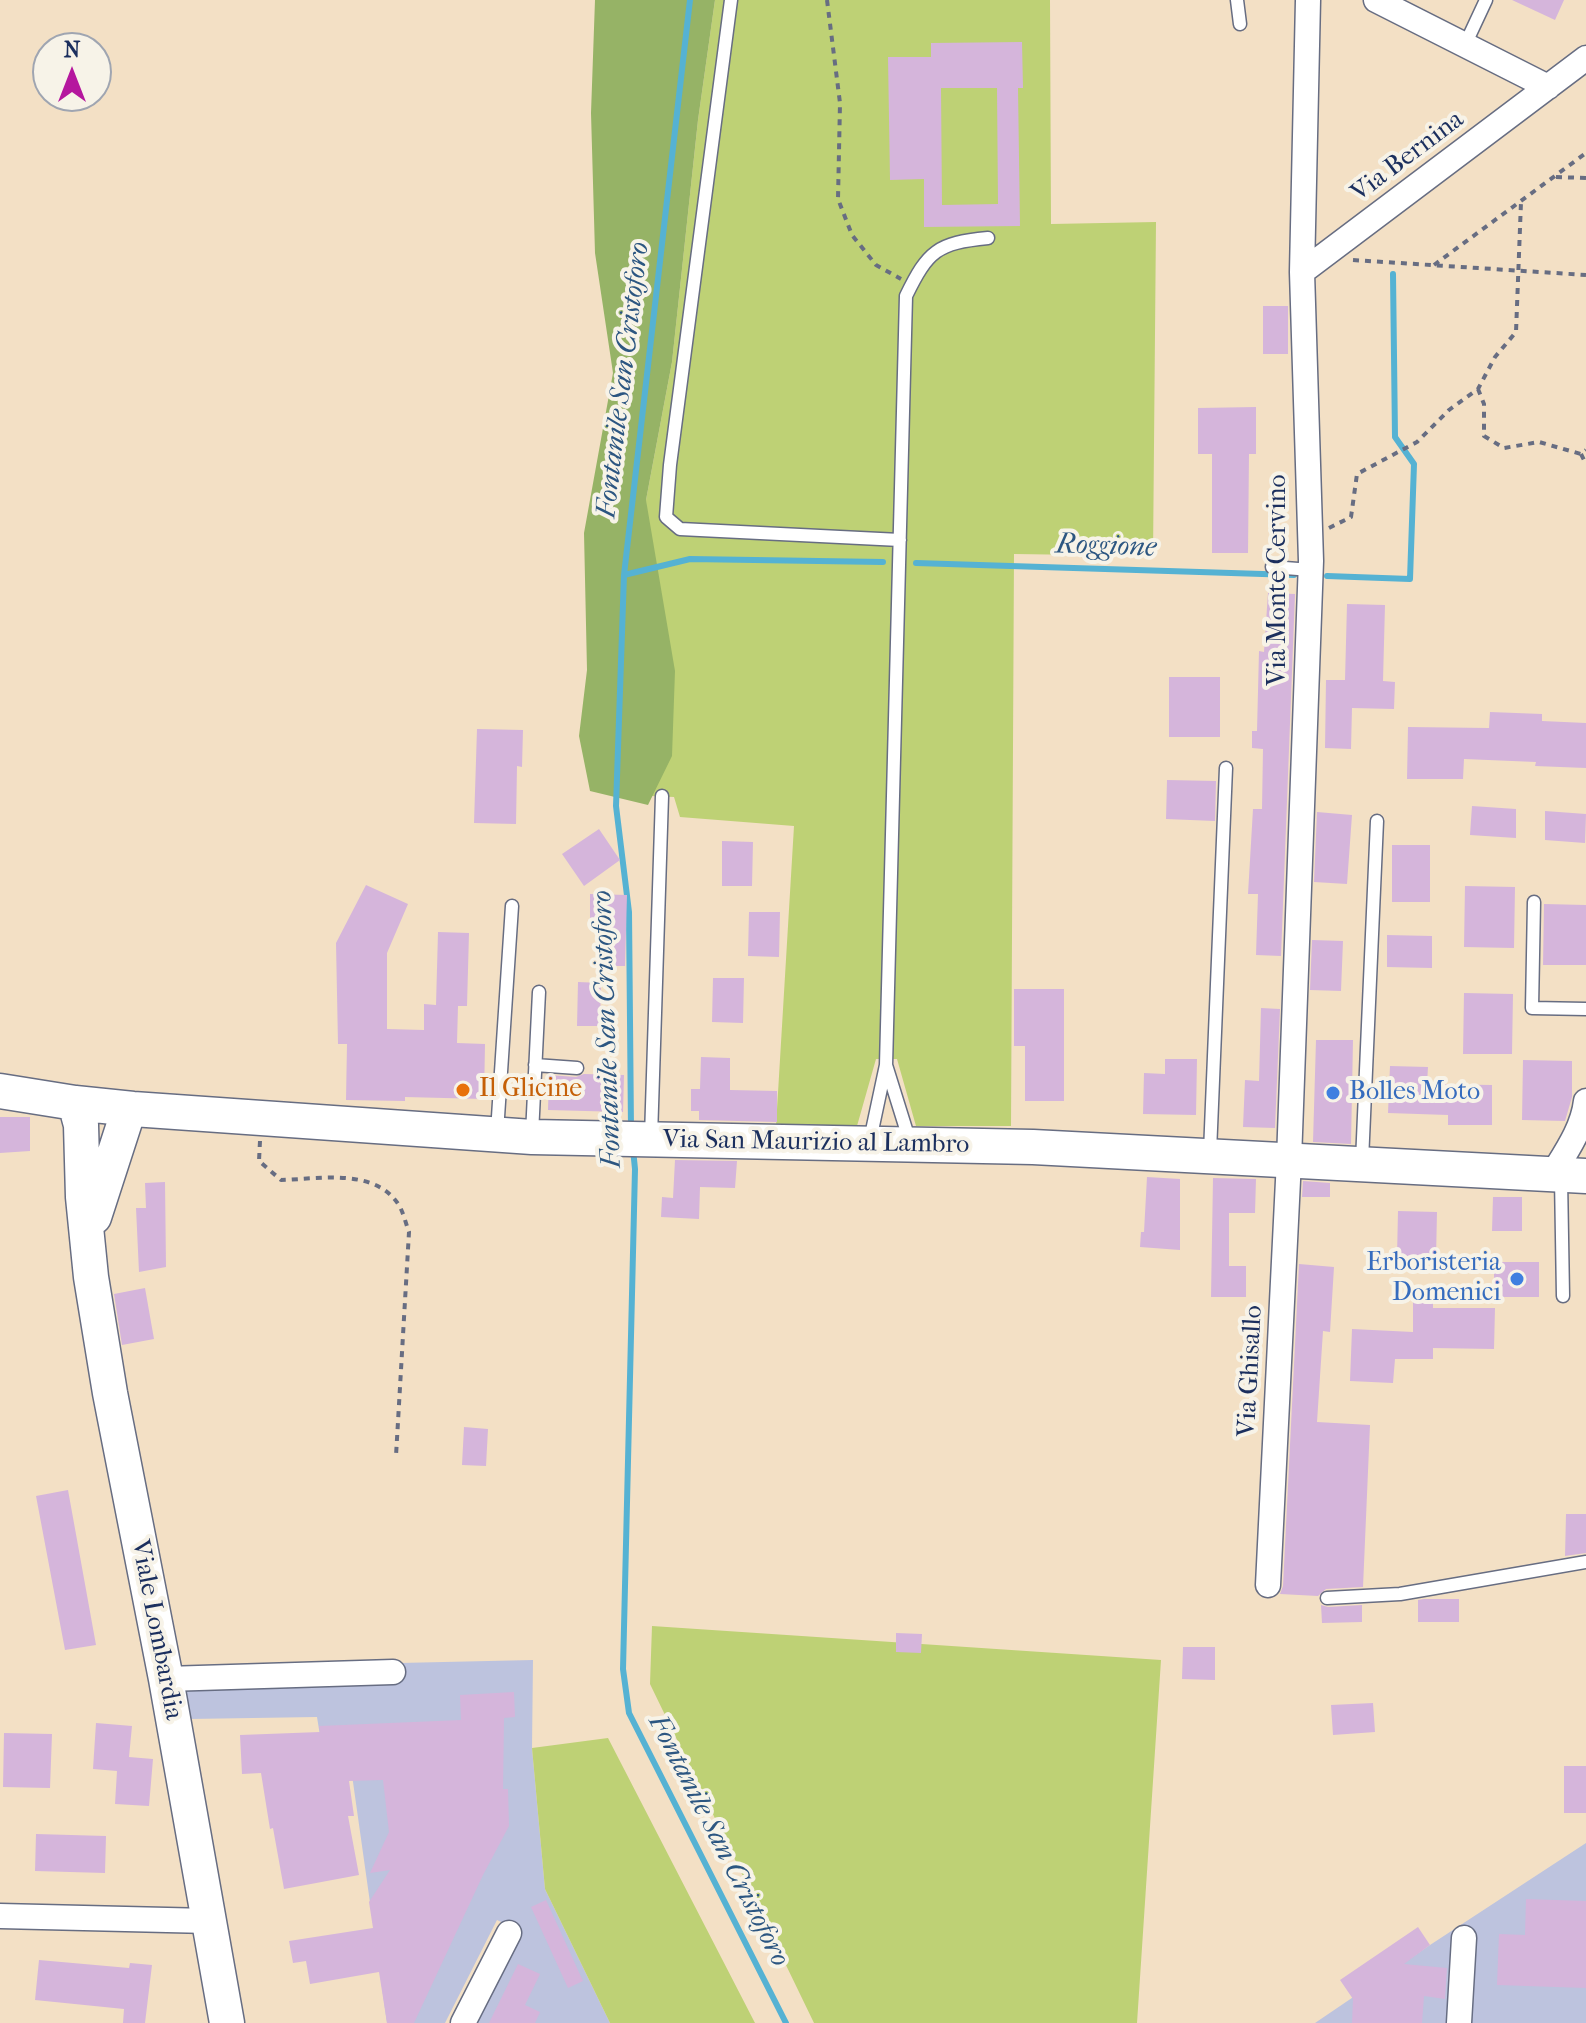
<!DOCTYPE html>
<style>
body{margin:0}
#map{position:relative;width:1586px;height:2023px;overflow:hidden;background:#f3e0c5;font-family:"IM FELL French Canon",serif}
canvas{display:block}
.north{position:absolute;left:32px;top:32px;width:80px;height:80px;box-sizing:border-box;background:#f7f3e8;border:2px solid #9fa5b1;border-radius:50%;rotate:0deg;font-size:22px;font-weight:700;line-height:32px;text-align:center;color:#1b2f5e}
.north::after{content:'';display:block;margin:auto;width:28px;height:36px;background:#b5179e;clip-path:polygon(50% 0,100% 100%,50% 72%,0 100%)}
</style>
<div id="map">
<canvas width="1586" height="2023"></canvas>
<div class="north">N</div>
</div>
<script>
const ctx = document.querySelector('canvas').getContext('2d');
ctx.lineJoin = 'round';
function paint(path, color) { ctx.fillStyle = color; ctx.fill(path, 'evenodd'); }
function strokePath(path, color, width, dash) { ctx.strokeStyle = color; ctx.lineWidth = width; ctx.lineCap = dash ? 'butt' : 'round'; ctx.setLineDash(dash || []); ctx.stroke(path); }
function write(font, color, halo, rows, align = 'center') {
  ctx.font = font + ' "IM FELL French Canon",serif'; ctx.lineWidth = 8; ctx.setLineDash([]); ctx.textBaseline = 'middle'; ctx.strokeStyle = halo; ctx.fillStyle = color; for (const [text, x, y, turn = 0] of rows) {
    ctx.save(); ctx.translate(x, y); ctx.rotate((+turn || 0) * Math.PI / 180); ctx.textAlign = isNaN(turn) ? turn : align; if (halo) ctx.strokeText(text, 0, 0); ctx.fillText(text, 0, 0); ctx.restore();
  }
}
paint(new Path2D(`
 M533 1660 532 1748 545 1889 610 2023H472L518 1930 497 1920 445 2023H387L352 1775 327 1779 317 1717 189 1719 176 1668Z
 M1586 1843V2023H1315L1430 1945Z`), '#bdc3de');
paint(new Path2D(`
 M715 0H1050L1051 224 1156 222 1153 556 1014 554 1011 1126H916L897 1059H876L857 1126H776L794 826 680 817 674 797 652 796 646 500 672 362 698 120Z
 M652 1626 1161 1660 1137 2023H814L650 1684Z
 M608 1738 755 2023H610L545 1889 532 1748Z`), '#bed175');
paint(new Path2D(`
 M595 0H715L698 120 672 362 646 500 675 671 672 756 648 805 590 791 579 736 587 670 584 533 613 373 595 253 591 113Z`), '#96b366');
strokePath(new Path2D(`
 M916 563 1294 575
 M624 575 690 559 883 562
 M1327 576 1410 579 1414 464 1395 437 1393 274
 M631 1130 629 912 616 806 624 575 690 0
 M633 1149 635 1169 623 1669 629 1713 786 2023`), '#55b2d3', 6);
paint(new Path2D(`
 M1512 0H1564L1555 20Z
 M1022 42 1023 88H1018L1020 226 924 227V179L890 180 888 57H931V43ZM941 88H997L998 204 942 205Z
 M1263 306H1288V354H1263Z
 M1256 407V454H1249L1248 553H1212V454H1198V408Z
 M1268 593 1295 594 1281 956 1256 955 1258 894H1248L1253 809H1262L1263 749 1252 748V731H1257L1259 651 1264 652Z
 M1347 604 1385 605 1383 681 1395 682 1394 709 1352 708 1351 749 1325 748 1326 680H1345Z
 M1169 677H1220V737H1169Z
 M1490 712 1542 714V721L1586 723V768L1535 766 1536 762 1464 759 1463 779H1407L1408 727 1489 728Z
 M477 729 523 730 522 767 517 766 516 824 474 823Z
 M1167 780 1216 781 1215 821 1166 819Z
 M1472 806 1516 809V838L1470 835Z
 M1545 811 1586 814 1585 843 1545 840Z
 M1317 812 1352 815 1347 884 1314 882Z
 M599 829 620 860 584 886 562 854Z
 M722 841 753 842 752 886H722Z
 M1392 845H1430V902H1392Z
 M366 885 408 904 387 953V1029L424 1030V1004L436 1005 438 932 469 933 467 1006H458L457 1043 485 1044 484 1099 405 1097V1101L346 1100 347 1044H338L336 943Z
 M1465 886 1515 887 1514 948 1464 947Z
 M590 894 627 895 625 966H602L603 922 590 921Z
 M1544 904 1586 905V965H1543Z
 M749 912H780L779 957 748 956Z
 M1387 935 1432 936V968L1387 967Z
 M1312 940 1343 941 1341 991 1310 990Z
 M713 978H744L743 1023 712 1022Z
 M578 982 601 983 600 1026H577Z
 M1014 989H1064V1101H1025V1046H1014Z
 M1464 993 1513 994 1512 1054H1463Z
 M1261 1008 1280 1009 1275 1128 1243 1127 1245 1080 1259 1081Z
 M1316 1040H1353L1351 1144 1313 1142Z
 M701 1057 730 1058V1090L777 1091V1122L699 1120V1111H691V1089H700Z
 M1165 1059H1197L1196 1115 1143 1114 1144 1073 1165 1074Z
 M1523 1060 1572 1061V1097L1565 1121 1522 1120Z
 M1390 1066 1428 1067 1427 1084 1492 1085V1125H1448V1115L1388 1113Z
 M584 1074 624 1075 623 1112 548 1110 549 1075 576 1077Z
 M0 1117H30V1151L0 1153Z
 M675 1160 737 1161 735 1188 700 1187 699 1219 661 1217 662 1197 673 1198Z
 M1147 1177 1180 1179V1250L1140 1247 1141 1232H1144Z
 M1213 1178 1256 1179 1255 1213H1229V1266H1246V1297H1211Z
 M1303 1181 1330 1183V1197H1302Z
 M165 1182 166 1267 139 1272 136 1208H146L145 1183Z
 M1493 1197H1522V1231H1492Z
 M1398 1211 1437 1212 1436 1258 1397 1257Z
 M1494 1262H1539V1297H1494Z
 M1299 1264 1334 1267 1330 1332 1323 1331 1317 1422 1370 1425 1363 1587 1326 1589 1318 1596 1280 1594 1283 1586Z
 M145 1288 154 1339 122 1345 114 1294Z
 M1413 1300H1433V1308H1495L1494 1349 1433 1348V1359H1395L1393 1383 1350 1381 1352 1329 1413 1332Z
 M464 1427 488 1429 486 1466 462 1465Z
 M68 1490 96 1645 65 1650 36 1496Z
 M1566 1514H1586V1553L1565 1556Z
 M1424 1599H1459V1622H1418V1600Z
 M1321 1605 1328 1607 1362 1605V1622L1322 1623Z
 M896 1633 922 1634 921 1653 896 1652Z
 M1183 1647H1215V1680L1182 1679Z
 M514 1692 515 1717 504 1718 503 1789H508L509 1826 483 1875 414 2023H387L379 1972 310 1984 306 1961 293 1963 289 1941 373 1928 369 1902 390 1870 370 1873 389 1832 383 1780 349 1781 354 1816H348L359 1875 284 1889 273 1828 270 1829 261 1773 242 1774 240 1735 320 1732 319 1726 461 1720 460 1695Z
 M1373 1703 1375 1732 1333 1735 1331 1705Z
 M96 1723 132 1726 129 1757 153 1759 149 1806 115 1804 117 1771 93 1769Z
 M4 1733 52 1734 50 1788 3 1787Z
 M1564 1766H1586V1813H1564Z
 M36 1834 106 1836 105 1873 35 1871Z
 M1526 1899 1586 1901V1988L1497 1985 1499 1934 1525 1935Z
 M546 1900 583 1981 568 1988 531 1907Z
 M1418 1927 1430 1945 1404 1964 1447 1968 1445 1999 1424 1996 1422 2023H1352L1353 1999 1340 1980Z
 M39 1960 129 1968 130 1963 152 1965 145 2023H123L124 2009 35 2000Z
 M518 1964 540 1974 525 2005 540 2012 535 2023H489Z`), '#d5b5db');
const lane = new Path2D(`
 M731 0 670 465 666 517 680 529 900 540
 M1237 0 1240 24
 M1465 45 1486 0
 M1272 567 1311 570
 M1534 902 1532 1008 1586 1009
 M535 1065 577 1068
 M886 1065 906 296C928 251 937 243 988 238
 M497 1132 512 906
 M532 1134 539 992
 M651 1137 662 796
 M870 1140 886 1065 910 1142
 M1210 1152 1226 768
 M1362 1161 1377 821
 M1561 1178 1563 1296
 M1327 1598 1400 1594 1586 1562`);
const street = new Path2D(`
 M1376 0 1548 87
 M1302 272 1586 58
 M1552 1175C1566 1152 1583 1128 1586 1101
 M1268 1585 1289 1160 1311 561 1302 272 1308 0
 M166 1679 393 1672
 M0 1916 209 1921
 M463 2023 509 1933
 M1459 2023 1464 1938`);
const secondary = new Path2D(`
 M0 1091 75 1103 133 1109 532 1137 1033 1147 1586 1176
 M75 1103 81 1125 83 1197 91 1277 110 1393 166 1679 227 2023
 M94 1217 129 1109`);
strokePath(lane, '#676d82', 15);
strokePath(street, '#676d82', 27);
strokePath(secondary, '#676d82', 37);
strokePath(new Path2D(`
 M827 0 840 103 838 199 852 235 876 265 901 279
 M1556 177 1586 178
 M1353 260 1586 275
 M1434 265 1586 153
 M1478 389 1484 404V436L1504 448 1539 442 1581 454 1586 450
 M1581 454 1586 464
 M1329 528 1351 517 1357 474 1417 442 1449 410 1478 389 1495 357 1516 332 1521 202
 M260 1141 259 1161 281 1180C320 1179 377 1167 400 1207 404 1215 406 1224 409 1232L396 1456`), '#676d82', 4, [6, 6]);
strokePath(lane, '#fff', 12);
strokePath(street, '#fff', 24);
strokePath(secondary, '#fff', 34);
for (const [x, y, r, color] of [
 [463,1090,8,"#e8710a"],
 [1333,1093,8,"#3f7fe0"],
 [1517,1279,8,"#3f7fe0"]
]) { const dot = new Path2D(); dot.arc(x, y, r, 0, 2 * Math.PI); ctx.fillStyle = color; ctx.fill(dot); strokePath(dot, '#f7f3e8', 3); }
write('26px', '#1b2f5e', '#f7f3e8', [
 ["Via Bernina",1408,157,-37],
 ["Via Monte Cervino",1279,580,-90],
 ["Via San Maurizio al Lambro",816,1143,1],
 ["Via Ghisallo",1251,1371,-87],
 ["Viale Lombardia",156,1630,79]
]);
write('26px', '#c56008', '#f7f3e8', [
 ["Il Glicine",479,1090]
], 'left');
write('26px', '#366cbe', '#f7f3e8', [
 ["Bolles Moto",1349,1093],
 ["Erboristeria",1501,1264,"right"],
 ["Domenici",1501,1294,"right"]
], 'left');
write('italic 28px', '#2c5681', '#f7f3e8', [
 ["Fontanile San Cristoforo",624,380,-83],
 ["Roggione",1106,547,2],
 ["Fontanile San Cristoforo",608,1029,-92],
 ["Fontanile San Cristoforo",718,1841,63]
]);
</script>
